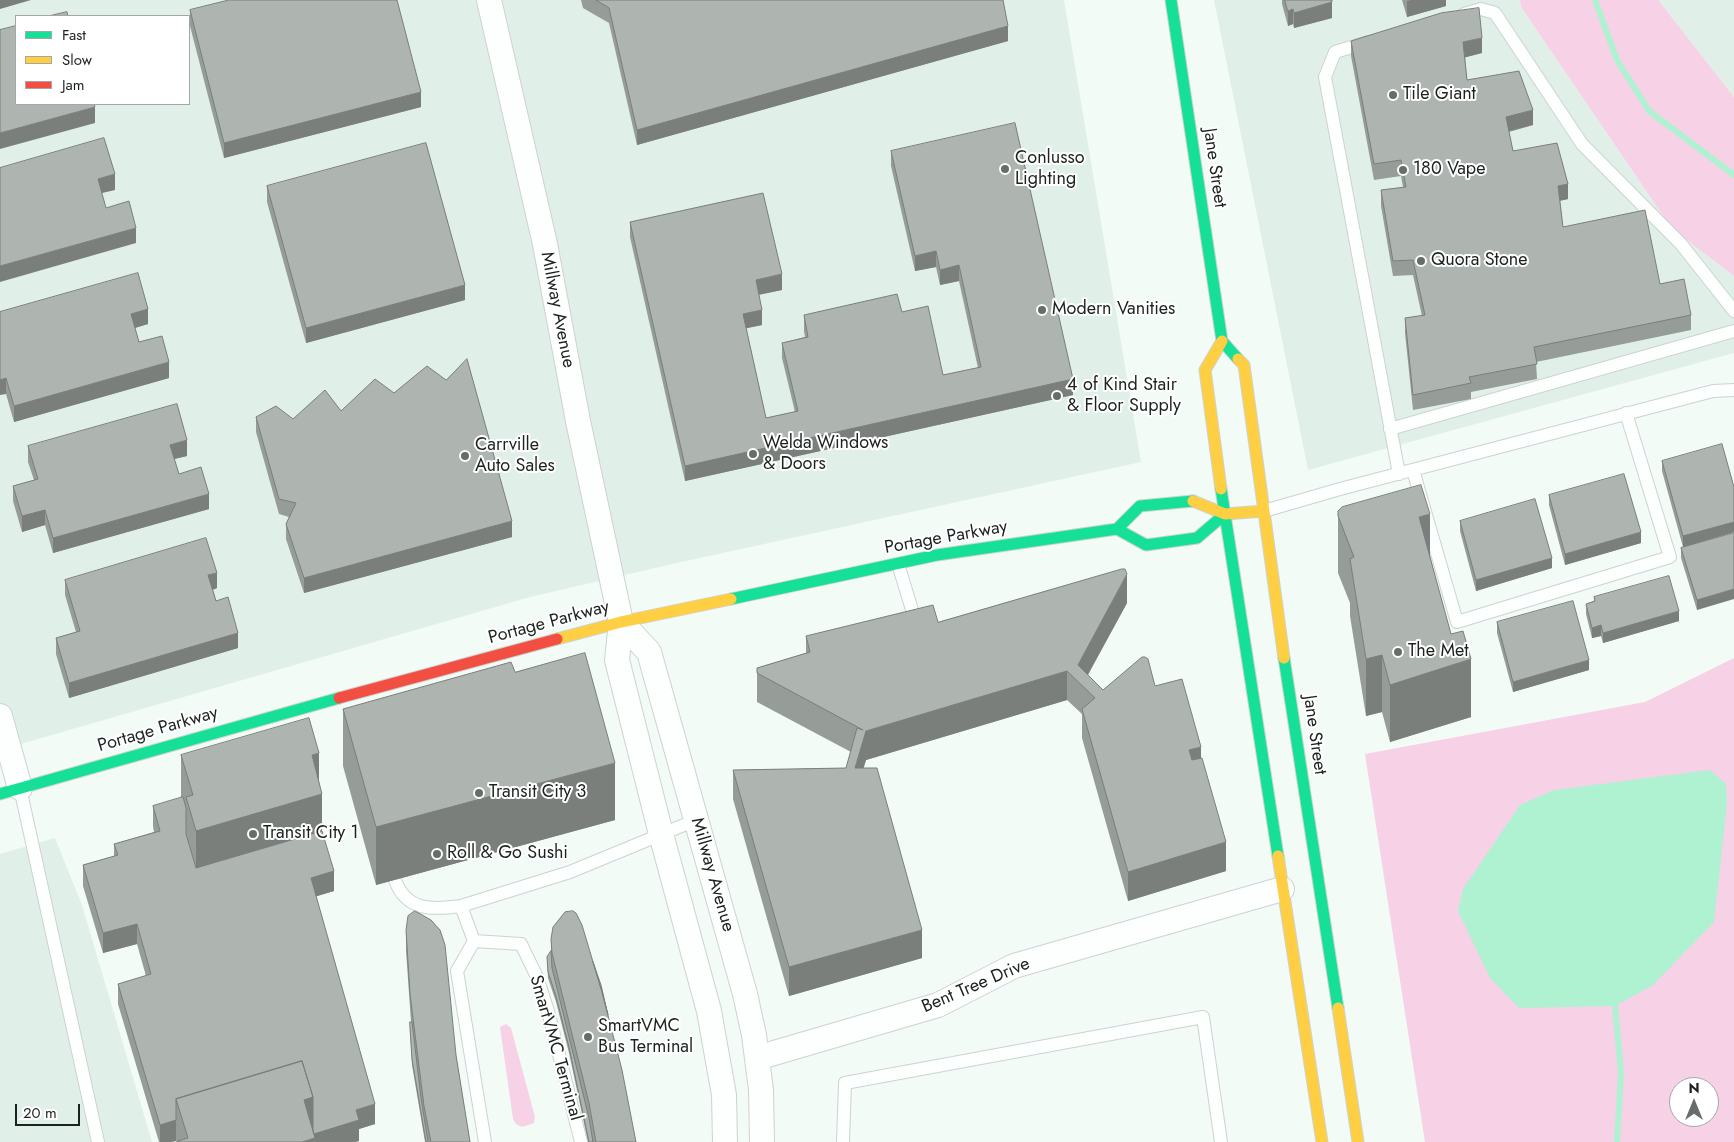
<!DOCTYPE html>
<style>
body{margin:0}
#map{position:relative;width:1734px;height:1142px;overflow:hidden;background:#f2fbf6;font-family:Jost,sans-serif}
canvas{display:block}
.legend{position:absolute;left:15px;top:15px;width:175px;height:90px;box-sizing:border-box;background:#fff;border:1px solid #a4a7a5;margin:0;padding:6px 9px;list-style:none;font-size:15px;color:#1c221f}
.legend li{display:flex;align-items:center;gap:10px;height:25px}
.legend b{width:25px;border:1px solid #a4a7a5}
.north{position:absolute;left:1669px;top:1077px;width:50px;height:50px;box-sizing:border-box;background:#fff;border:1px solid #a4a7a5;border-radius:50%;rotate:0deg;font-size:14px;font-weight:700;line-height:20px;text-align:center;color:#1c221f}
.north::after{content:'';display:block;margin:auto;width:18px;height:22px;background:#676e6a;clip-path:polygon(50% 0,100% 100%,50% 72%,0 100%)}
.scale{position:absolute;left:15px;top:1104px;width:65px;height:22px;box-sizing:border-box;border:2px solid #1c221f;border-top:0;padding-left:6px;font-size:15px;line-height:18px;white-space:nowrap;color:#1c221f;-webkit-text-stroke:4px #fff;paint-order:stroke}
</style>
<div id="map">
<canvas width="1734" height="1142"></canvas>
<ul class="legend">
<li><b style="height:6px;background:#16e098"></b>Fast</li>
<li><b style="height:6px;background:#ffcf43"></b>Slow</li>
<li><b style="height:6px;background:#f24e42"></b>Jam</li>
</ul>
<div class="north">N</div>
<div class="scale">20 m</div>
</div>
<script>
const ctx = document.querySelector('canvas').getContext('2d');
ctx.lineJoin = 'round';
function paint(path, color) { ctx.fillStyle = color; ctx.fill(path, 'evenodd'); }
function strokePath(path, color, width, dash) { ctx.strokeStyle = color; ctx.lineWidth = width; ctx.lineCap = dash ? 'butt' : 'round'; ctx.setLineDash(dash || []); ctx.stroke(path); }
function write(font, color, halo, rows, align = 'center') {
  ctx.font = font + ' Jost,sans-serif'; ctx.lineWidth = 4; ctx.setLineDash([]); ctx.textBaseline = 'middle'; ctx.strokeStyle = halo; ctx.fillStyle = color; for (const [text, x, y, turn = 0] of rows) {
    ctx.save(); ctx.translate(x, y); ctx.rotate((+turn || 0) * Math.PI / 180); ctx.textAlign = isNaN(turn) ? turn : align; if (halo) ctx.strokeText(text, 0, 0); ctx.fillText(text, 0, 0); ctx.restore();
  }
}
paint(new Path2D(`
 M0 0H1064L1141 462 677 563 530 597 0 750ZM16 16H189V104H16Z
 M1214 0H1520L1521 7 1672 229 1734 276V353L1308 470Z
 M1658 0H1734V97L1659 2Z
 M55 838 82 905 152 1142H0V854Z`), '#e0f0e8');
paint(new Path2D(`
 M1520 0H1658L1734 97V276L1672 229 1521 7Z
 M1734 658V1142H1425L1365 754 1645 702ZM1679 1087H1709V1117H1679Z
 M506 1024 511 1028 535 1117 534 1123 522 1127 516 1124 513 1119 500 1027Z`), '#f7d1e6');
paint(new Path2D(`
 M1710 770 1726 784 1727 804 1714 922 1653 985 1615 1006 1519 1008 1490 978 1458 911 1463 889 1520 805 1554 790Z`), '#aef2d2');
strokePath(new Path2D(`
 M1595 0 1617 60 1649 111 1734 175
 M1615 1006 1621 1073 1617 1142`), '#aef2d2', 6);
const lane = new Path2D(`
 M1464 14 1481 9 1495 13 1582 144 1681 244 1734 311
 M1368 42 1335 52 1325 77 1399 474
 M1390 429 1734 331
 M1413 470 1457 622 1670 557 1626 413
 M1264 511 1340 489 1713 391 1734 390
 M898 564 917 626
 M20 788 98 1142
 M395 880C406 911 432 910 461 906
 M474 941 461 906 570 872 696 820
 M474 941 521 944 537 977 548 1011 581 1142
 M474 941 457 971 485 1142
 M843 1142 845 1083 1203 1017 1221 1142`);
const street = new Path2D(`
 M489 0 545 244 578 421 621 622 617 660 661 834 709 1011 724 1095 725 1142
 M621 622 649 652 745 994 754 1035 761 1090 762 1142
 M0 716 20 788
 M757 1058 938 1005 1014 966 1282 889`);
const fast = new Path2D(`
 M1171 0 1222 341 1238 359
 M1221 489 1278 856
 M1117 529 1146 545 1197 538 1225 514
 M731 599 937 555 1117 529 1140 506 1193 501
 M1284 658 1338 1008
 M0 794 339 698`);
const slow = new Path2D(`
 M1238 359 1244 365 1284 658
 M1221 489 1205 370 1222 341
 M1193 501 1225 514 1264 511
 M557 639 621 622 731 599
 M1278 856 1322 1142
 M1338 1008 1358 1142`);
const jam = new Path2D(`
 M339 698 557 639`);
strokePath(lane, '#cdd3d0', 14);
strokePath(street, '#cdd3d0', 26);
strokePath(fast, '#cdd3d0', 13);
strokePath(slow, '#cdd3d0', 13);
strokePath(jam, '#cdd3d0', 13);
strokePath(lane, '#fdfefe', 12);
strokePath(street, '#fdfefe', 24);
strokePath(fast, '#16e098', 11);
strokePath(slow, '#ffcf43', 11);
strokePath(jam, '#f24e42', 11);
paint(new Path2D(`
 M581 0H1003L1008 41 637 145 609 23 583 8Z
 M1282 0H1332V18L1294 28 1293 24 1288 26 1282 4Z
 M1402 0H1446V6L1407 17Z
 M190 10 421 107 224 158 190 26Z
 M1351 41 1482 53 1465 57 1467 80 1533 125 1509 132 1513 151 1568 199 1560 201 1563 227 1660 284 1691 315V330L1536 362 1537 379 1471 392V399L1413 410 1405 333V318L1422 316 1413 275 1393 276 1381 206V190L1403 187 1401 176 1374 180 1351 56Z
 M891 151 1073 395 685 481 630 237V222L782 290 759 295 762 325 746 328 766 418 795 412 782 358V343L805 337 804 331V315L902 312 943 375 978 368 959 281 940 285 936 267 915 271 891 166Z
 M267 186 465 300 306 343 267 202Z
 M0 312 148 324 135 328 139 342 169 378 14 422 6 394Z
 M341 411 512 537 304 593 286 539V524L289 517 279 514 256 432V417L293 419Z
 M28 446 187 456 174 459 179 474 209 509 53 553 45 525 22 532 13 501V486L34 480 28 462Z
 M1662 461 1734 487V532L1683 547 1662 471Z
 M1549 495 1641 543 1565 565 1549 505Z
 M1338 511 1430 556 1471 717 1390 742 1382 712 1366 716 1350 616V603L1338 573Z
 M1460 521 1552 568 1476 591 1460 531Z
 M1734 533 1697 610 1681 558V548Z
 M65 580 217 588 213 590 216 601 238 648 69 698 56 654V638L76 632 65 595Z
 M1594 597 1679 621 1603 643 1601 636 1592 638 1586 614V604L1594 601Z
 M1127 603 1088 675 1103 690 1155 686 1201 758 1226 871 1128 901 1082 738V714L1067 700 866 760 863 768 922 958 789 996 733 799V770L846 768 851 752 757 702V668L806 653V636Z
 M1497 622 1589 670 1513 692 1497 633Z
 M515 672 615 820 376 885 343 766V709Z
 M181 755 319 781 322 831 334 891 316 896 375 1124 359 1129V1141L355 1142H176V1141L171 1142H159L118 1004V984L146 976 137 944 103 953 83 886V865L114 856V844L154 832 153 826V806L181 798Z
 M406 930 456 1055 470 1142H425L412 1065 410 1028 411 1022 406 951Z
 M551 939 636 1142H588L569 1053 556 1002 548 978 547 957 551 951Z`), '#969c98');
paint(new Path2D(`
 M0 0H31L0 9Z
 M1412 0H1446V6L1407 17V1Z
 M1332 2V18L1294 28V13Z
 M1293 9V24L1288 26V11Z
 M1008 26V41L637 145V130Z
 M1482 38V53L1463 58V42Z
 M421 92V107L224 158V143Z
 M95 107V123L0 149V133Z
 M1533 110V125L1506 132V117Z
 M115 174V190L98 194V179Z
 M1568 184V199L1558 201V186Z
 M136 228V243L0 282V266Z
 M936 251V267L915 271V256Z
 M959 265V281L940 285V270Z
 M782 274V290L756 295V280Z
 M465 285V300L306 343V328Z
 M148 309V324L131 329V314Z
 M762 310V325L743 329V314Z
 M169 362V378L14 422V406Z
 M6 378V394L0 395V380Z
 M1073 379V395L685 481V466Z
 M187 440V456L170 460V445Z
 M209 494V509L53 553V538Z
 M45 510V525L22 532V516Z
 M1430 514V571L1419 517Z
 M512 521V537L304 593V578Z
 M1734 522V532L1683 547V536Z
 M1641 532V543L1565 565V554Z
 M1552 558V568L1476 591V580Z
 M217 573V588L208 591V575Z
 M1127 574V603L1082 685 1078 665Z
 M1734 589V599L1697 610V600Z
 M1679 611V621L1603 643V633Z
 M1601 625V636L1592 638V628Z
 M238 633V648L69 698V683Z
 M1382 655V712L1366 716V659Z
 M1471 659V717L1390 742V685Z
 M1589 660V670L1513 692V682Z
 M1067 671V700L866 760 855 797V768L866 731Z
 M1201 747V776L1189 779V750Z
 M319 753V795L322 794V851L196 889V831L312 755Z
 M615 763V820L376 885V827Z
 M1226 842V871L1128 901V872Z
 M334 871V891L311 898V878Z
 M137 924V944L103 953V933Z
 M922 930V958L789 996V967Z
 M313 1097 356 1110 375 1104V1124L359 1129V1141L355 1142H302L304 1100Z
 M176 1120V1141L171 1142H160V1125Z`), '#7a7f7c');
const building = new Path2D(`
 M229 0H397L421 92 224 143 190 10Z
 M596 0H1003L1008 26 637 130 609 8Z
 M1285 0H1332V2L1294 13 1293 9 1288 11Z
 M1479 8 1482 38 1463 42 1467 80 1519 71 1533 110 1506 117 1513 151 1557 143 1568 184 1558 186 1563 227 1645 210 1660 284 1684 279 1691 315 1534 347 1537 364 1469 377 1471 383 1413 395 1405 318 1425 315 1413 260 1393 261 1381 190 1406 187 1401 160 1374 164 1351 41 1441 13Z
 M67 12 68 16H49Z
 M16 26V104H94L95 107 0 133V30Z
 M1015 123 1073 379 685 466 630 222 763 193 782 274 756 280 762 310 743 314 766 418 798 411 782 343 808 337 804 315 897 294 902 312 928 306 943 375 981 367 959 265 940 270 936 251 915 256 891 151Z
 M104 138 115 174 98 179 106 208 129 201 136 228 0 266V168Z
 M426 143 465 285 306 328 267 186Z
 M138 273 148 309 131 314 139 342 162 336 169 362 14 406 6 378 0 380V312Z
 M467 359 512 521 304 578 286 524 296 503 279 499 256 417 276 406 293 419 325 390 341 411 375 379 394 393 427 366 446 380Z
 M177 404 187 440 170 445 179 474 201 467 209 494 53 538 45 510 22 516 13 486 38 479 28 446Z
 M1722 444 1734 487V522L1683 536 1662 461Z
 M1624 474 1641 532 1565 554 1549 495Z
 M1421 485 1430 514 1419 517 1451 634 1463 631 1471 659 1390 685 1382 655 1366 659 1350 559 1354 557 1338 516V511L1342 507Z
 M1535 499 1552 558 1476 580 1460 521Z
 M1734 533V589L1697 600 1681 548Z
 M206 538 217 573 208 575 216 601 228 597 238 633 69 683 56 638 80 631 65 580Z
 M1122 569H1125L1127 574 1078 665 1103 690 1142 657H1145L1148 659 1155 686 1182 679 1201 747 1189 750 1192 760 1202 758 1226 842 1128 872 1082 709 1095 698 1067 671 866 731 855 768H877L922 930 789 967 733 770 846 768 857 728 863 730 757 673V668L810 652 806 636 933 605 938 622Z
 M1669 576 1679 611 1603 633 1601 625 1592 628 1586 604 1595 601 1594 597Z
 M1573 601 1589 660 1513 682 1497 622Z
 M585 653 615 763 376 827 343 709 511 662 515 672Z
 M309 718 319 753 312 755 322 794 196 831 186 797 193 795 181 755Z
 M183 797 186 808V834L196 868 322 831 334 871 311 878 375 1104 356 1110 359 1120 314 1134 313 1130V1097L302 1061 176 1099V1120L160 1125 118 984 151 974 137 924 103 933 83 865 118 855 114 844 160 831 153 806Z
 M415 911 431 920 440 930 445 945 456 1055 470 1142H431L424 1106 410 994 406 930 408 916Z
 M573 911 576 913 582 925 602 992 622 1070 636 1142H596L589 1103 552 953 551 939 553 927 565 912Z
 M551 951 552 968 589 1118 593 1142H589L569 1047 556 996 548 972 547 957Z
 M593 962 601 985 608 1015 602 992Z
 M410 1022H412L421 1098 428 1142H426L412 1059Z
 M302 1061 313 1097 304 1100 315 1138 302 1142H178V1141L188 1138 176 1099Z`);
paint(building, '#aeb5b1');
strokePath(building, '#7a7f7c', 1);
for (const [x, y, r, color] of [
 [1393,95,5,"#676e6a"],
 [1005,169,5,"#676e6a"],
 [1403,170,5,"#676e6a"],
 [1421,261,5,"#676e6a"],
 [1042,310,5,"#676e6a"],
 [1057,396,5,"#676e6a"],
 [753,454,5,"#676e6a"],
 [465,456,5,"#676e6a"],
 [1398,652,5,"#676e6a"],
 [479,793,5,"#676e6a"],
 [253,834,5,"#676e6a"],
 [437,854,5,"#676e6a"],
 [588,1037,5,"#676e6a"]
]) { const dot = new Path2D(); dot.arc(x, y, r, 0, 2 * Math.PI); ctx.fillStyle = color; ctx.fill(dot); strokePath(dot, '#fff', 2); }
write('18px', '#1c221f', '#fff', [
 ["Tile Giant",1403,95],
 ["Conlusso",1015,159],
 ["Lighting",1015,180],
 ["180 Vape",1413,170],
 ["Quora Stone",1431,261],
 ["Modern Vanities",1052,310],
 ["4 of Kind Stair",1067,386],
 ["& Floor Supply",1067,407],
 ["Welda Windows",763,444],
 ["& Doors",763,465],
 ["Carrville",475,446],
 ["Auto Sales",475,467],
 ["The Met",1408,652],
 ["Transit City 3",489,793],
 ["Transit City 1",263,834],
 ["Roll & Go Sushi",447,854],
 ["SmartVMC",598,1027],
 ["Bus Terminal",598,1048]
], 'left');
write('18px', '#1c221f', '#fff', [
 ["Jane Street",1214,168,82],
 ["Millway Avenue",557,310,79],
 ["Portage Parkway",946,538,-10],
 ["Portage Parkway",549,623,-15],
 ["Portage Parkway",158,730,-16],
 ["Jane Street",1314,735,82],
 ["Millway Avenue",712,875,74],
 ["Bent Tree Drive",976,986,-23],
 ["SmartVMC Terminal",555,1048,74]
]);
</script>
